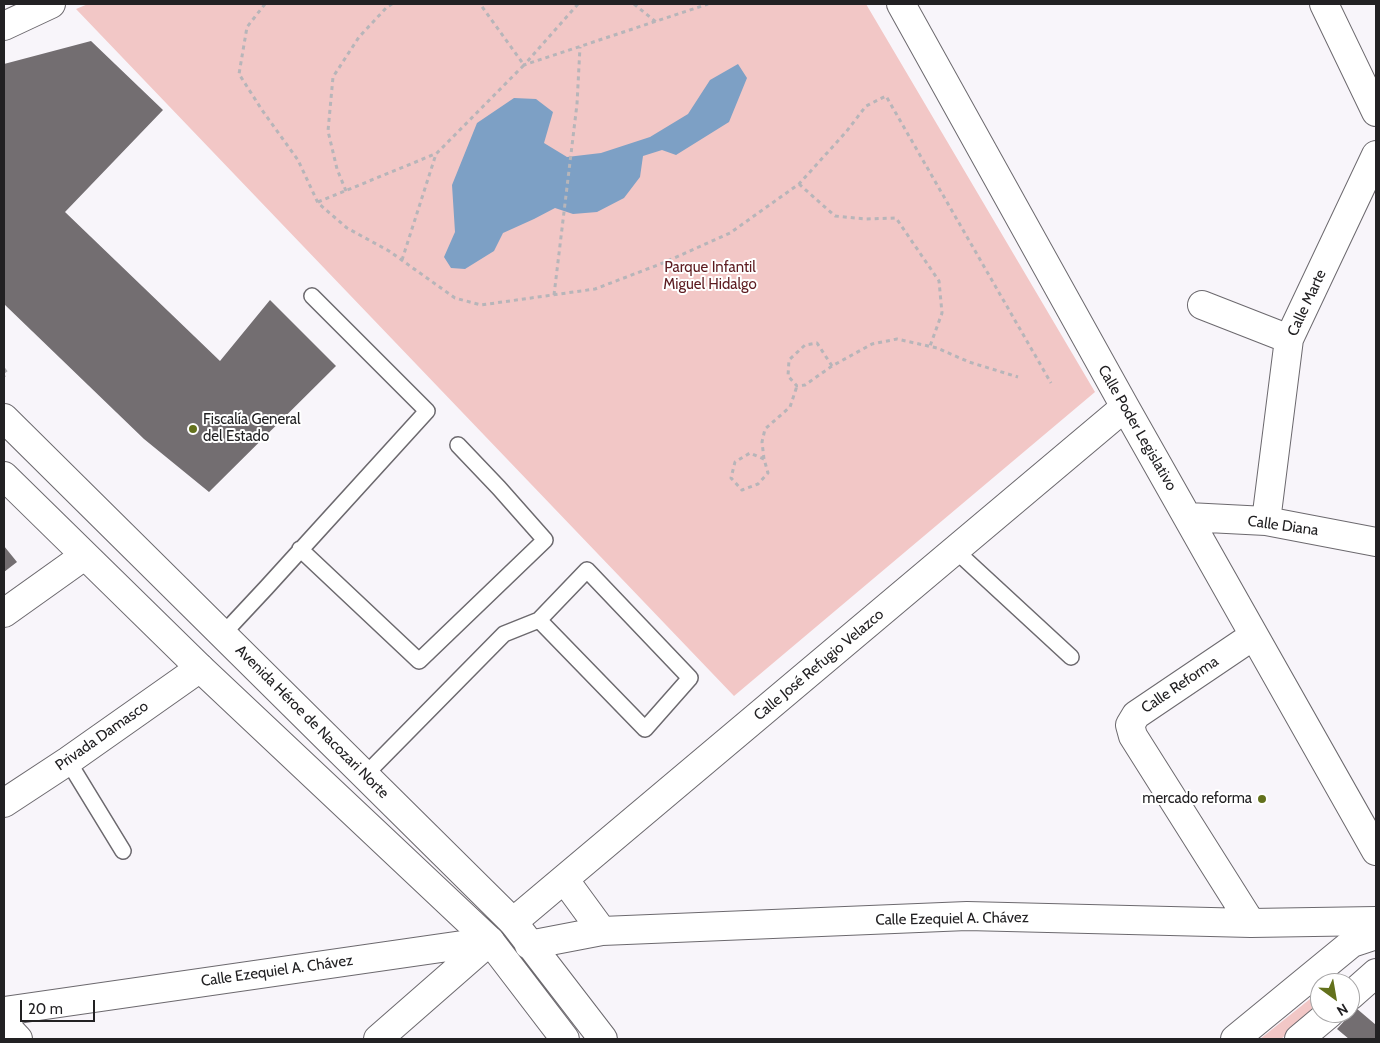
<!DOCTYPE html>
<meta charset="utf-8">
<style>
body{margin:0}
#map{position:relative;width:1380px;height:1043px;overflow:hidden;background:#f8f5fa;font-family:Cabin,sans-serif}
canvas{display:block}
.frame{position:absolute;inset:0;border:5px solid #222123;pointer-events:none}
.north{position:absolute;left:1310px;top:973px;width:50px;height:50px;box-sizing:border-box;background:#fff;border:1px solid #a7a6a7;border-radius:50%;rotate:148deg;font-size:14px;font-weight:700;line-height:20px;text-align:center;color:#222123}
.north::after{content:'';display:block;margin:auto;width:18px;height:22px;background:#63711c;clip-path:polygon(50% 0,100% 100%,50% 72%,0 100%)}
.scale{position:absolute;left:20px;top:1000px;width:75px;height:22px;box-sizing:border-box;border:2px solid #222123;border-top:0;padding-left:6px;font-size:15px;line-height:18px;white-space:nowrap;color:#222123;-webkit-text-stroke:4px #fff;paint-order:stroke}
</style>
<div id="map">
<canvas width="1380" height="1043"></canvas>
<div class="frame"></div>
<div class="north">N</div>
<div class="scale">20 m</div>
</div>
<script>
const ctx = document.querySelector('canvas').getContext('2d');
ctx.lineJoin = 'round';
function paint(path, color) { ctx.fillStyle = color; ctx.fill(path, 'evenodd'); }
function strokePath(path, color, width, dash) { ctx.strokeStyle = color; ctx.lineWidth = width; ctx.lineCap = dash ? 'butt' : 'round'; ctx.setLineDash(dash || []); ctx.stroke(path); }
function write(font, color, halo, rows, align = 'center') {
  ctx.font = font + ' Cabin,sans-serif'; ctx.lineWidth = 4; ctx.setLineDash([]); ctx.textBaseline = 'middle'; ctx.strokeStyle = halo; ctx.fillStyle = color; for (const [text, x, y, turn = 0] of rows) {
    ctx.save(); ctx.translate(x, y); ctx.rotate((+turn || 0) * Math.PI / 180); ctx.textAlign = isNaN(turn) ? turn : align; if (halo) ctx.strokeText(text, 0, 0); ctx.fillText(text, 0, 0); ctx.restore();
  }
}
paint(new Path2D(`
 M88 4H866L1095 392 734 696 76 9Z
 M1320 991V1006L1281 1039H1260Z`), '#f2c7c6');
paint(new Path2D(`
 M738 64 747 78 729 122 676 155 662 150 643 156 640 177 624 198 597 212 573 214 555 208 534 219 503 233 494 251 465 269 451 268 444 257 455 232 452 185 477 123 514 98 536 99 553 112 544 143 567 157 601 153 650 137 688 114 710 80Z`), '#7da0c5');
paint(new Path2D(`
 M91 41 163 110 65 212 220 361 270 300 336 366 209 492 144 439 4 304V64Z
 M4 546 17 562 4 572Z
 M1356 1008 1376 1025V1039H1349L1337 1029Z`), '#736e71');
const service = new Path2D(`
 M300 549 419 661 545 540 499 488 458 445
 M955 550 1071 657
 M223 634 266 588 427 411 312 296
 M68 761 123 851
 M365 775 504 634 539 620 587 570 690 678 645 729 539 620`);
const minor = new Path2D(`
 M901 4 1125 407 1376 851
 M1324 4 1376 112
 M1202 305 1289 339
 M1188 517 1266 521 1376 542
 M1266 521 1289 339 1376 155
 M4 613 84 556
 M4 803 68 761 200 668
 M564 879 602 931
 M513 922 1125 407
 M1251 923 1133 736 1130 725 1136 715 1253 636
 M529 945 602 931 967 916 1251 923 1376 921
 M4 1011 490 941
 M4 1024 18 1039
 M378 1039 490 941`);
const secondary = new Path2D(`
 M4 418 513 922 603 1039
 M4 476 200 668 490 941 565 1039
 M1350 996 1376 973
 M1235 1039 1352 943 1376 935
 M1299 1039 1330 1013`);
const primary = new Path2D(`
 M4 26 51 4`);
strokePath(service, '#6c696e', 18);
strokePath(minor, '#6c696e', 30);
strokePath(secondary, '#6c696e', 30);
strokePath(primary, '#6c696e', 30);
strokePath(new Path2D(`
 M265 4 247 27 239 74 262 110 298 160 318 203 347 228 389 251 455 298 481 305 595 289 663 263 730 233 799 184 846 132 866 106 886 96 1051 383
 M578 4 524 65 708 4
 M634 4 656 22
 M799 184 835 216 866 219 896 218 939 281 942 313 930 346
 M346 191 337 169 328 131 333 77 359 37 387 7 392 4
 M318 202 435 154
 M402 260 436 154 524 65 480 4
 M554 295 577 104 580 47
 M832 366 817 343 805 345 789 360 788 376 797 386 805 385 832 366 872 344 897 339 937 348 969 362 1018 377
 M4 369 7 373 4 376
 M764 459 750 453 735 462 731 478 742 490 758 484 768 473 764 459 762 442 765 429 790 407 797 386`), '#b7b5b9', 3, [4, 4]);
strokePath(service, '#fff', 15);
strokePath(minor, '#fff', 28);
strokePath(secondary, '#fff', 28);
strokePath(primary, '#fff', 28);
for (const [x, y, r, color] of [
 [193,429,5,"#63711c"],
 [1262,799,5,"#63711c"]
]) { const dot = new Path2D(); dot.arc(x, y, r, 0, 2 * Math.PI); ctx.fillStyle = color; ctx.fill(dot); strokePath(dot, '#fff', 2); }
write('15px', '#5d1b20', '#fff', [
 ["Parque Infantil",710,268],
 ["Miguel Hidalgo",710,285]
]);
write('15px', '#222123', '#fff', [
 ["Calle Marte",1307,303,-65],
 ["Calle Poder Legislativo",1137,428,60],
 ["Calle Diana",1283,526,8],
 ["Calle José Refugio Velazco",819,665,-40],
 ["Calle Reforma",1180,685,-34],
 ["Avenida Héroe de Nacozari Norte",312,722,45],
 ["Privada Damasco",102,736,-35],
 ["Calle Ezequiel A. Chávez",952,919,-1],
 ["Calle Ezequiel A. Chávez",277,971,-8]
]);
write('15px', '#222123', '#fff', [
 ["Fiscalía General",203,420],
 ["del Estado",203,437],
 ["mercado reforma",1252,799,"right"]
], 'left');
</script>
